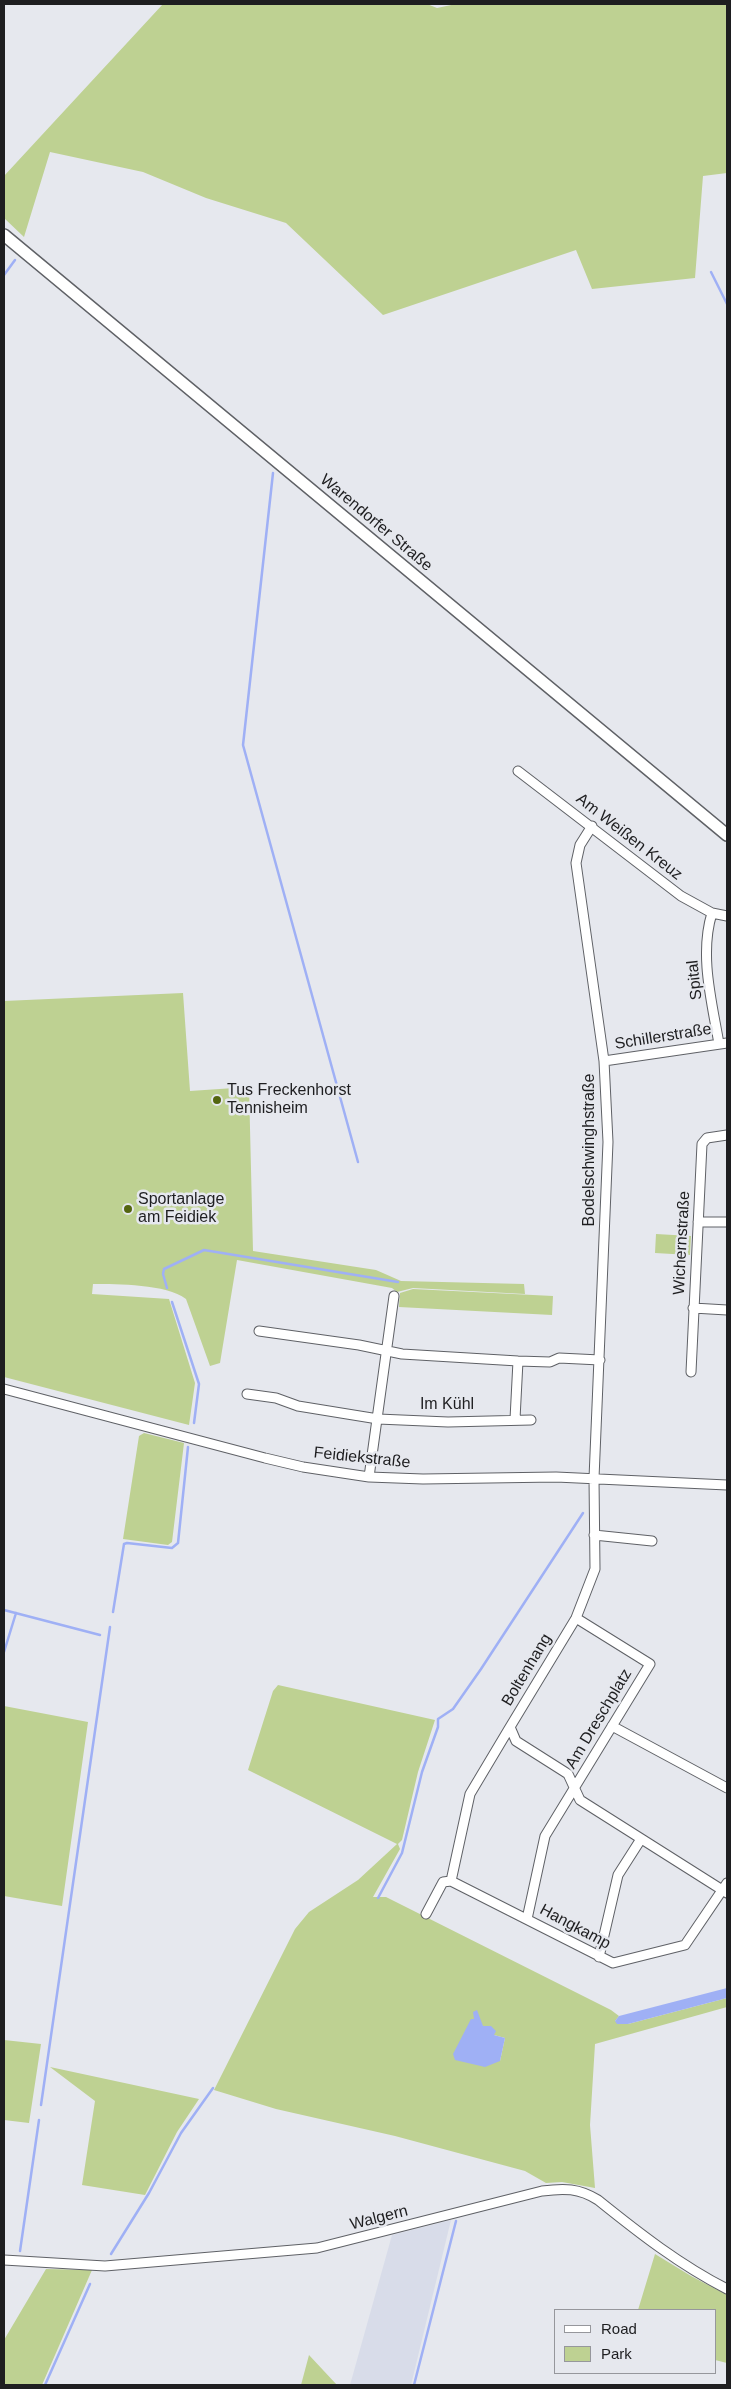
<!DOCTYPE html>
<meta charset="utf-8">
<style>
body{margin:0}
#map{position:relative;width:731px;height:2389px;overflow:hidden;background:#e6e8ee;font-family:Helvetica,sans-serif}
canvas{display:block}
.frame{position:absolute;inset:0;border:5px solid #1e1e20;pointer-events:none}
.legend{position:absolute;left:554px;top:2309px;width:162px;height:65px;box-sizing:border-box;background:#e6e8ee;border:1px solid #96979c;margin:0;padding:6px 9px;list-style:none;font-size:15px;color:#1e1e20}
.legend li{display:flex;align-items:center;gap:10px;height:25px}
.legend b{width:25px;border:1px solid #96979c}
</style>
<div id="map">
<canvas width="731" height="2389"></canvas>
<div class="frame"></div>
<ul class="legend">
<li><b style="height:6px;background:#fff"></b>Road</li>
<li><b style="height:14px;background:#bed192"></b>Park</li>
</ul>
</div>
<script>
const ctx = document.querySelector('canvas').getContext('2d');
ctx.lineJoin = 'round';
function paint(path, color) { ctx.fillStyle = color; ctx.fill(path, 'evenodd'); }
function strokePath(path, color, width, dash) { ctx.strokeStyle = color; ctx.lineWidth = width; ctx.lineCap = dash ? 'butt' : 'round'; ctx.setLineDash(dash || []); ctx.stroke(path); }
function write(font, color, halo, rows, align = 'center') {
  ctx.font = font + ' Helvetica,sans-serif'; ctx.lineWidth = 5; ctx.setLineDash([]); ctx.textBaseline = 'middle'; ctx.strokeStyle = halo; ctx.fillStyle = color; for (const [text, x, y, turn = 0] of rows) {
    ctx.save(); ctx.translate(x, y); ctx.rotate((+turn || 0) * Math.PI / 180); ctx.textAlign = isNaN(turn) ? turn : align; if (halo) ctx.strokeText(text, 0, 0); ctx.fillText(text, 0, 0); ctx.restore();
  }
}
paint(new Path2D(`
 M451 2220 411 2385H350L392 2235Z`), '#d8dce9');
paint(new Path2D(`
 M163 4H427L437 8 456 4H727V173L703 176 695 278 592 289 576 250 383 315 286 223 206 198 143 172 50 152 24 237 4 218V176Z
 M183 993 190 1091 249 1087 253 1251 376 1270 401 1281 524 1284 525 1294 413 1288 397 1292 392 1288 237 1260 220 1363 210 1366 186 1299C166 1284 118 1284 93 1284L92 1294 169 1299 195 1383 189 1425 4 1377V1001Z
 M656 1234 691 1236 690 1255 655 1253Z
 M413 1289 553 1296 552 1315 399 1307 400 1293Z
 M144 1433 184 1443 172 1542 168 1545 123 1539 139 1436Z
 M278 1685 435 1720 418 1772 402 1840 398 1844 400 1849 373 1897H386L611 2010 619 2016 615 2021 628 2024 727 1998V2007L595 2044 590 2125 595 2188 562 2182 546 2183 525 2171 395 2136 276 2109 214 2090 295 1929 309 1912 358 1880 397 1844 248 1770 273 1691ZM474 2019 494 2035 505 2038 500 2061Z
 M4 1706 88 1722 62 1906 4 1896Z
 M4 2040 41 2044 29 2123 4 2120Z
 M50 2067 199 2099 177 2132 145 2195 82 2185 95 2101Z
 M655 2254 691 2276 727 2295V2363L715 2360V2310H638Z
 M46 2269 92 2270 42 2385H4V2340Z
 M309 2355 337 2385H301Z`), '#bed192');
paint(new Path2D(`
 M727 1988V1998L628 2024H617L615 2021 619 2016Z
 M477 2010 483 2026H491L496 2031 494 2035 505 2038 500 2061 485 2067 455 2060 453 2054 471 2019H474L473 2012Z`), '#9fb0f5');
strokePath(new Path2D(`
 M711 272 727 304
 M4 275 15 260
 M273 473 243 745 358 1162
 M167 1288 163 1274 164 1269 204 1250 398 1282
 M172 1302 199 1384 194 1423
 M4 1610 100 1635
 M113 1612 124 1544 127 1543 172 1548 178 1543 188 1447
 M4 1652 16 1613
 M378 1898 402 1853 422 1772 438 1727V1719L453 1709 481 1669 583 1513
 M41 2105 110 1627
 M20 2251 39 2120
 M111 2254 149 2193 181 2133 213 2088
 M45 2385 90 2284
 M414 2385 456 2221`), '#9fb0f5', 2.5);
const minor = new Path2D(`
 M518 771 681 896 712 913 727 916
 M592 826 580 845 576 863 604 1061 608 1142 594 1478 595 1569 576 1618 510 1727 516 1741 568 1774 580 1800 727 1893
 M712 913C699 955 712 1002 719 1044
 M604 1061 727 1043
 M698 1222H727
 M693 1308 727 1310
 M259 1331 359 1345 402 1354 518 1361 550 1362 559 1358 600 1360
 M691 1372 702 1144 707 1138 727 1135
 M4 1389 265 1458 303 1467 369 1477 423 1479 556 1477 727 1485
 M247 1394 276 1398 298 1406 378 1419 448 1422 531 1420
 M515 1419 518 1361
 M369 1477 394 1296
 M594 1535 652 1541
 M612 1726 727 1788
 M510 1727 470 1794 451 1881 613 1963 685 1945 727 1883
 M426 1914 443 1882 451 1881
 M527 1919 545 1836 650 1664 576 1618
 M599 1957 618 1875 641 1839
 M4 2260 105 2266 317 2248 542 2191C564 2188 579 2188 598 2200 639 2233 680 2265 727 2289`);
const major = new Path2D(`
 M4 235 727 835`);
strokePath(minor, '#5f6166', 11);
strokePath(major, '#5f6166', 14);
strokePath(minor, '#fff', 9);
strokePath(major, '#fff', 11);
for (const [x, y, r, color] of [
 [217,1100,5,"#546610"],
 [128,1209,5,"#546610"]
]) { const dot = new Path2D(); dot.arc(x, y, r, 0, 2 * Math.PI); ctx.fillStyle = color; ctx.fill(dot); strokePath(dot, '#e6e8ee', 2); }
write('16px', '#1e1e20', '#e6e8ee', [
 ["Warendorfer Straße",376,523,40],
 ["Am Weißen Kreuz",629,837,38],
 ["Spital",695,980,-96],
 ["Schillerstraße",663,1037,-9],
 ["Bodelschwinghstraße",590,1150,-90],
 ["Wichernstraße",682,1243,-87],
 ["Im Kühl",447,1405],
 ["Feidiekstraße",362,1458,6],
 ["Boltenhang",527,1670,-59],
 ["Am Dreschplatz",599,1719,-59],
 ["Hangkamp",575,1927,28],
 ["Walgern",379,2218,-14]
]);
write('16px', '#1e1e20', '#e6e8ee', [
 ["Tus Freckenhorst",227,1091],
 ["Tennisheim",227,1109],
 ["Sportanlage",138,1200],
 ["am Feidiek",138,1218]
], 'left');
</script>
